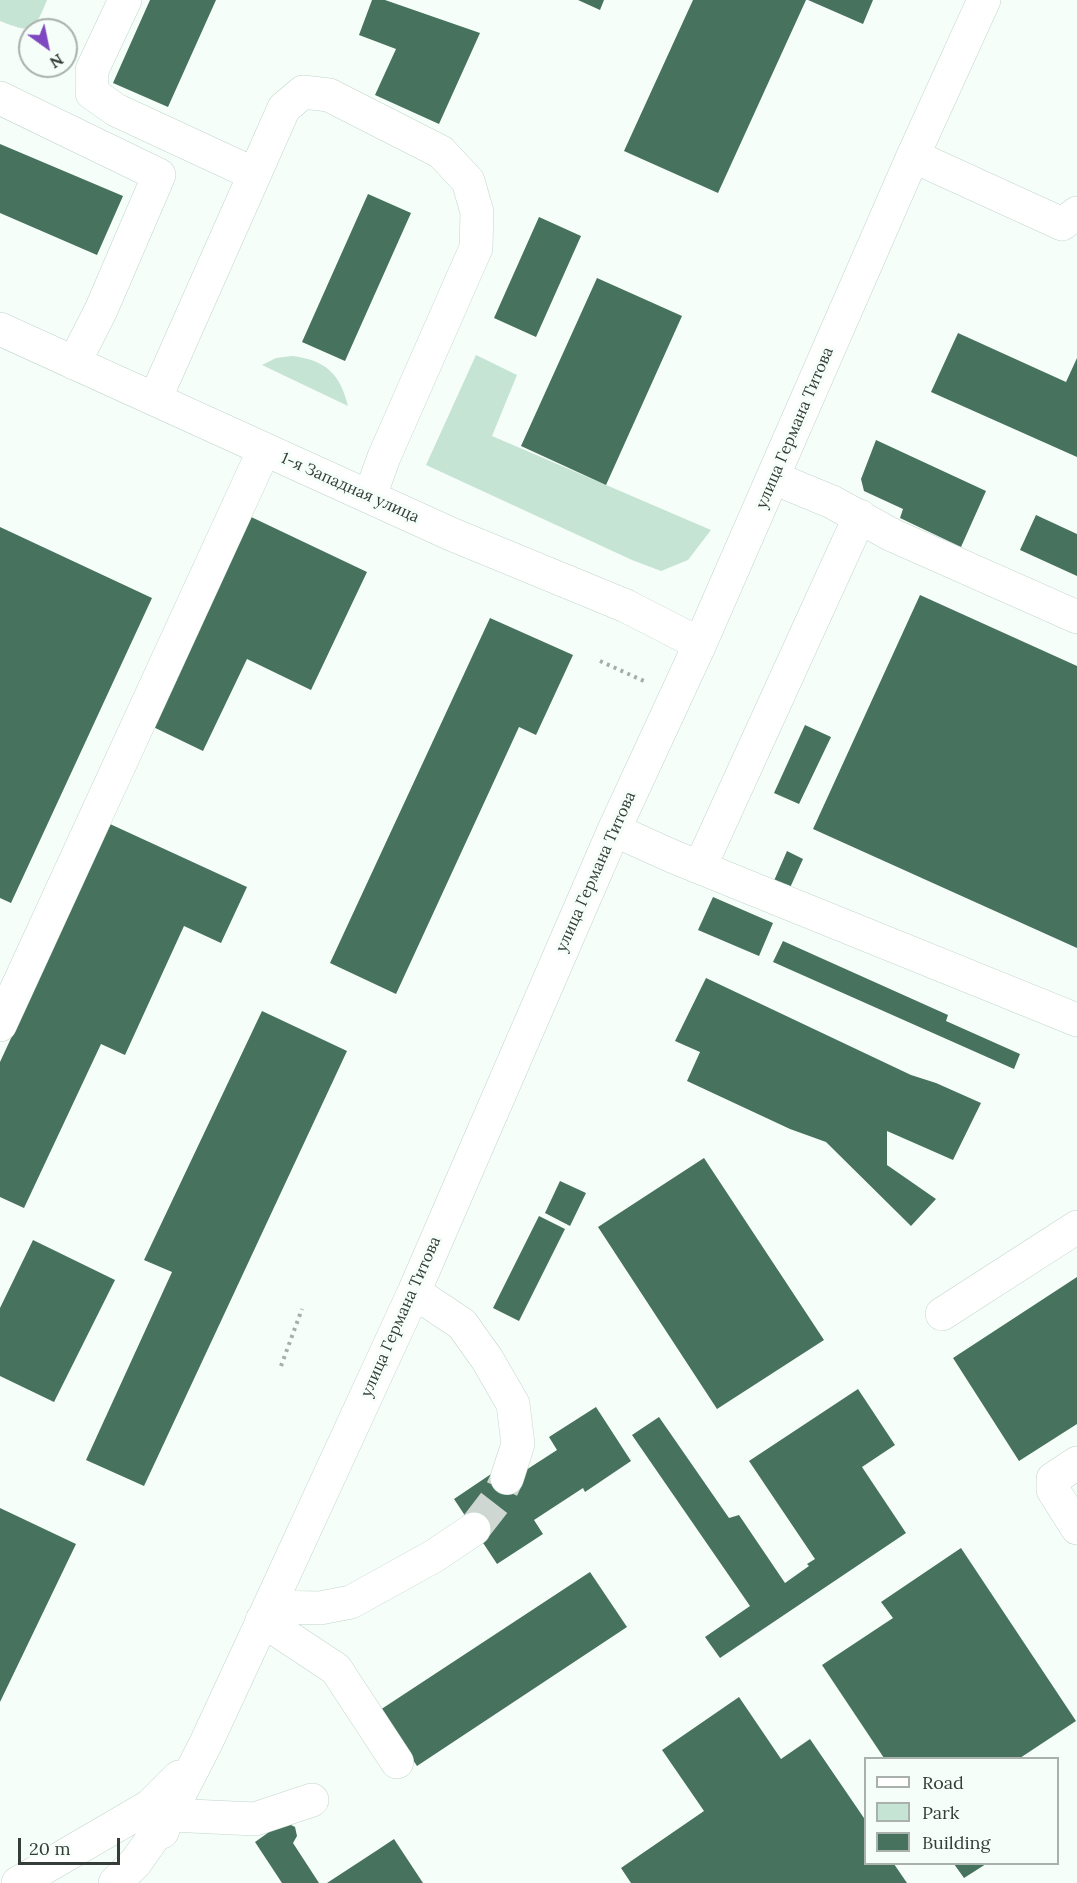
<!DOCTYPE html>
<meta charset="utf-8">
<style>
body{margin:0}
#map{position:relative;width:1077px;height:1883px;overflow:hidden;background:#f6fef9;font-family:Lora,serif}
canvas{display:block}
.legend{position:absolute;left:864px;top:1757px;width:195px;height:108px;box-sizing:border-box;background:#f6fef9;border:2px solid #a9b1ac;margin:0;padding:8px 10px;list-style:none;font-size:18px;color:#353d39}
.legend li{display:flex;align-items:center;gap:12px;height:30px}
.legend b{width:30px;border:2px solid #a9b1ac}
.north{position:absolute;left:18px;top:18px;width:60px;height:60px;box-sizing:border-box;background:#f6fef9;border:2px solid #a9b1ac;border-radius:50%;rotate:147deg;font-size:16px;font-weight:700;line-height:24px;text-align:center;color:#353d39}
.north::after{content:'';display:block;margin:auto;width:21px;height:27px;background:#7e49c0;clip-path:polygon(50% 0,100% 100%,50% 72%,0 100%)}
.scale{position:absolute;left:18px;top:1838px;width:102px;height:27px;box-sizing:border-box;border:3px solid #353d39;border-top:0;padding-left:8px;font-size:18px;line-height:21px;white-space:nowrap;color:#353d39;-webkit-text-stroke:4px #f6fef9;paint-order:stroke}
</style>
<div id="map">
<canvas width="1077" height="1883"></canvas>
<ul class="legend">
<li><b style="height:8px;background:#fff"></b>Road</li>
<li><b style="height:16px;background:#c5e4d4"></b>Park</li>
<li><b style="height:16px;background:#47725d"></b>Building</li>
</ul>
<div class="north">N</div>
<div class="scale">20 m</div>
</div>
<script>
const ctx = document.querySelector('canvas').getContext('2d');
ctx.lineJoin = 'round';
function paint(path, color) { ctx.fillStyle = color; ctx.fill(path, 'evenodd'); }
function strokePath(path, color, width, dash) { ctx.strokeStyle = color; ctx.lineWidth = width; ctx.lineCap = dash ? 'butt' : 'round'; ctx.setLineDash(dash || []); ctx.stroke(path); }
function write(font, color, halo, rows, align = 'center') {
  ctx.font = font + ' Lora,serif'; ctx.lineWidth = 6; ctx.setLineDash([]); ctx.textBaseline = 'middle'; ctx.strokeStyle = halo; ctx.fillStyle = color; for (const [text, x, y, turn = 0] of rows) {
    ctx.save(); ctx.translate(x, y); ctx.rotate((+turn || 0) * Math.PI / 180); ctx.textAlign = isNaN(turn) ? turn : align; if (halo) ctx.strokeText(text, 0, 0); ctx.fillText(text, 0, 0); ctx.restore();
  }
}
paint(new Path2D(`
 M0 0H47C34 32 33 34 0 21Z
 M476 355 517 375 492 436 711 530 688 560 661 571 632 560 426 465Z
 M292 356C325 360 340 373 348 406L262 365 276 358Z`), '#c5e4d4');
paint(new Path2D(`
 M150 0H216L168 107 113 83Z
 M372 0H385L480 33 439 124 375 95 396 49 359 35Z
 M578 0H604L600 10Z
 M693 0H806L718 193 624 151Z
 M808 0H873L863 24Z
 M0 144 123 196 97 255 0 213Z
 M368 194 411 213 345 361 302 342Z
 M539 217 581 236 536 337 494 318Z
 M597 278 682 316 606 485 521 446Z
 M958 333 1066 382 1077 358V457L931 392Z
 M876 440 986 491 961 547 900 518 903 509 864 491 861 479Z
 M247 515 367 572 311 690 247 659 203 751 147 724Z
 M1036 515 1077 534V576L1020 550Z
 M0 527 152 598 11 903 0 898Z
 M920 595 1077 666V948L813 829Z
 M490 618 573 655 536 735 519 727 396 994 330 963Z
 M805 725 831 737 799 804 774 793Z
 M110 824 247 887 221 943 184 926 125 1055 101 1044 24 1208 0 1197V1062Z
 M787 851 803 859 789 890 773 883Z
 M713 897 773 923 759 956 698 930Z
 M783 941 948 1015 946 1021 1020 1054 1014 1069 773 962Z
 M706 978 911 1075 936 1083 981 1103 953 1160 887 1131V1165L936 1199 911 1226 826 1142 790 1129 687 1081 700 1052 675 1041Z
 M262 1011 347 1051 144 1486 86 1460 172 1272 144 1260Z
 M704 1158 824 1340 717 1409 598 1227Z
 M560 1181 586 1193 570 1226 545 1213Z
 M539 1216 565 1229 519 1321 493 1308Z
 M33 1240 115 1280 54 1402 0 1376V1308Z
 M1077 1277V1424L1019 1461 953 1358Z
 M858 1389 895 1445 862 1467 906 1533 720 1658 705 1637 750 1606 632 1435 659 1417 729 1518 739 1515 785 1583 809 1566 807 1564 815 1559 749 1461Z
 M596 1407 631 1461 585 1492 583 1488 534 1520 543 1534 497 1564 454 1499 500 1468 509 1481 557 1450 549 1437Z
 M0 1508 76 1544 0 1702Z
 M961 1548 1076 1721 1020 1758H884L822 1665 893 1618 881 1602Z
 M590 1572 627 1627 417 1766 380 1710Z
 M739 1697 781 1759 810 1739 866 1821V1864H894L907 1883H631L621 1868 704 1811 662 1750Z
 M287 1823 295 1827 297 1836 293 1843 319 1883H282L255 1842 279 1825Z
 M394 1839 423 1883H327L376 1851Z
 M954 1864H986L964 1878Z`), '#47725d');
strokePath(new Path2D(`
 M474 1529 498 1498 507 1478`), '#cfd7d3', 33, [33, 16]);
const minor = new Path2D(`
 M125 0 92 70V93L116 110 254 174
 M0 98 159 175 101 310 74 363
 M913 156 1062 224 1077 213
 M0 329 451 534 626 606 700 644
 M155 399 284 108 303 92 329 95 441 152 468 181 477 212 476 248 384 457 370 496
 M774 478 832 502 892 535 1077 617
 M614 830 674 857 1077 1020
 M700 867 860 516
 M0 1025 264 450
 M414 1292 462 1324 487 1359 513 1404 518 1444 507 1478
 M942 1314 1077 1227
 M1077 1463 1053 1479V1490L1077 1528
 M269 1607 320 1608 351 1602 434 1556 474 1529
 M262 1620 336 1669 397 1762
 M162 1832 169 1815 255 1819 312 1800
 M18 1883 150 1806 179 1777
 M115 1883 136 1862 169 1815 206 1743 269 1607 414 1292 614 830 700 644 913 156 984 0`);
strokePath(minor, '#c2d6cc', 34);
strokePath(new Path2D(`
 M600 661 646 682
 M281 1366 302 1309`), '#a6aea9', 4, [3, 4.5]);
strokePath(minor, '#fff', 33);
write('16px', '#353d39', '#f6fef9', [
 ["улица Германа Титова",795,428,-67],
 ["1-я Западная улица",350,488,24],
 ["улица Германа Титова",596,872,-66],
 ["улица Германа Титова",401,1317,-66]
]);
</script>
